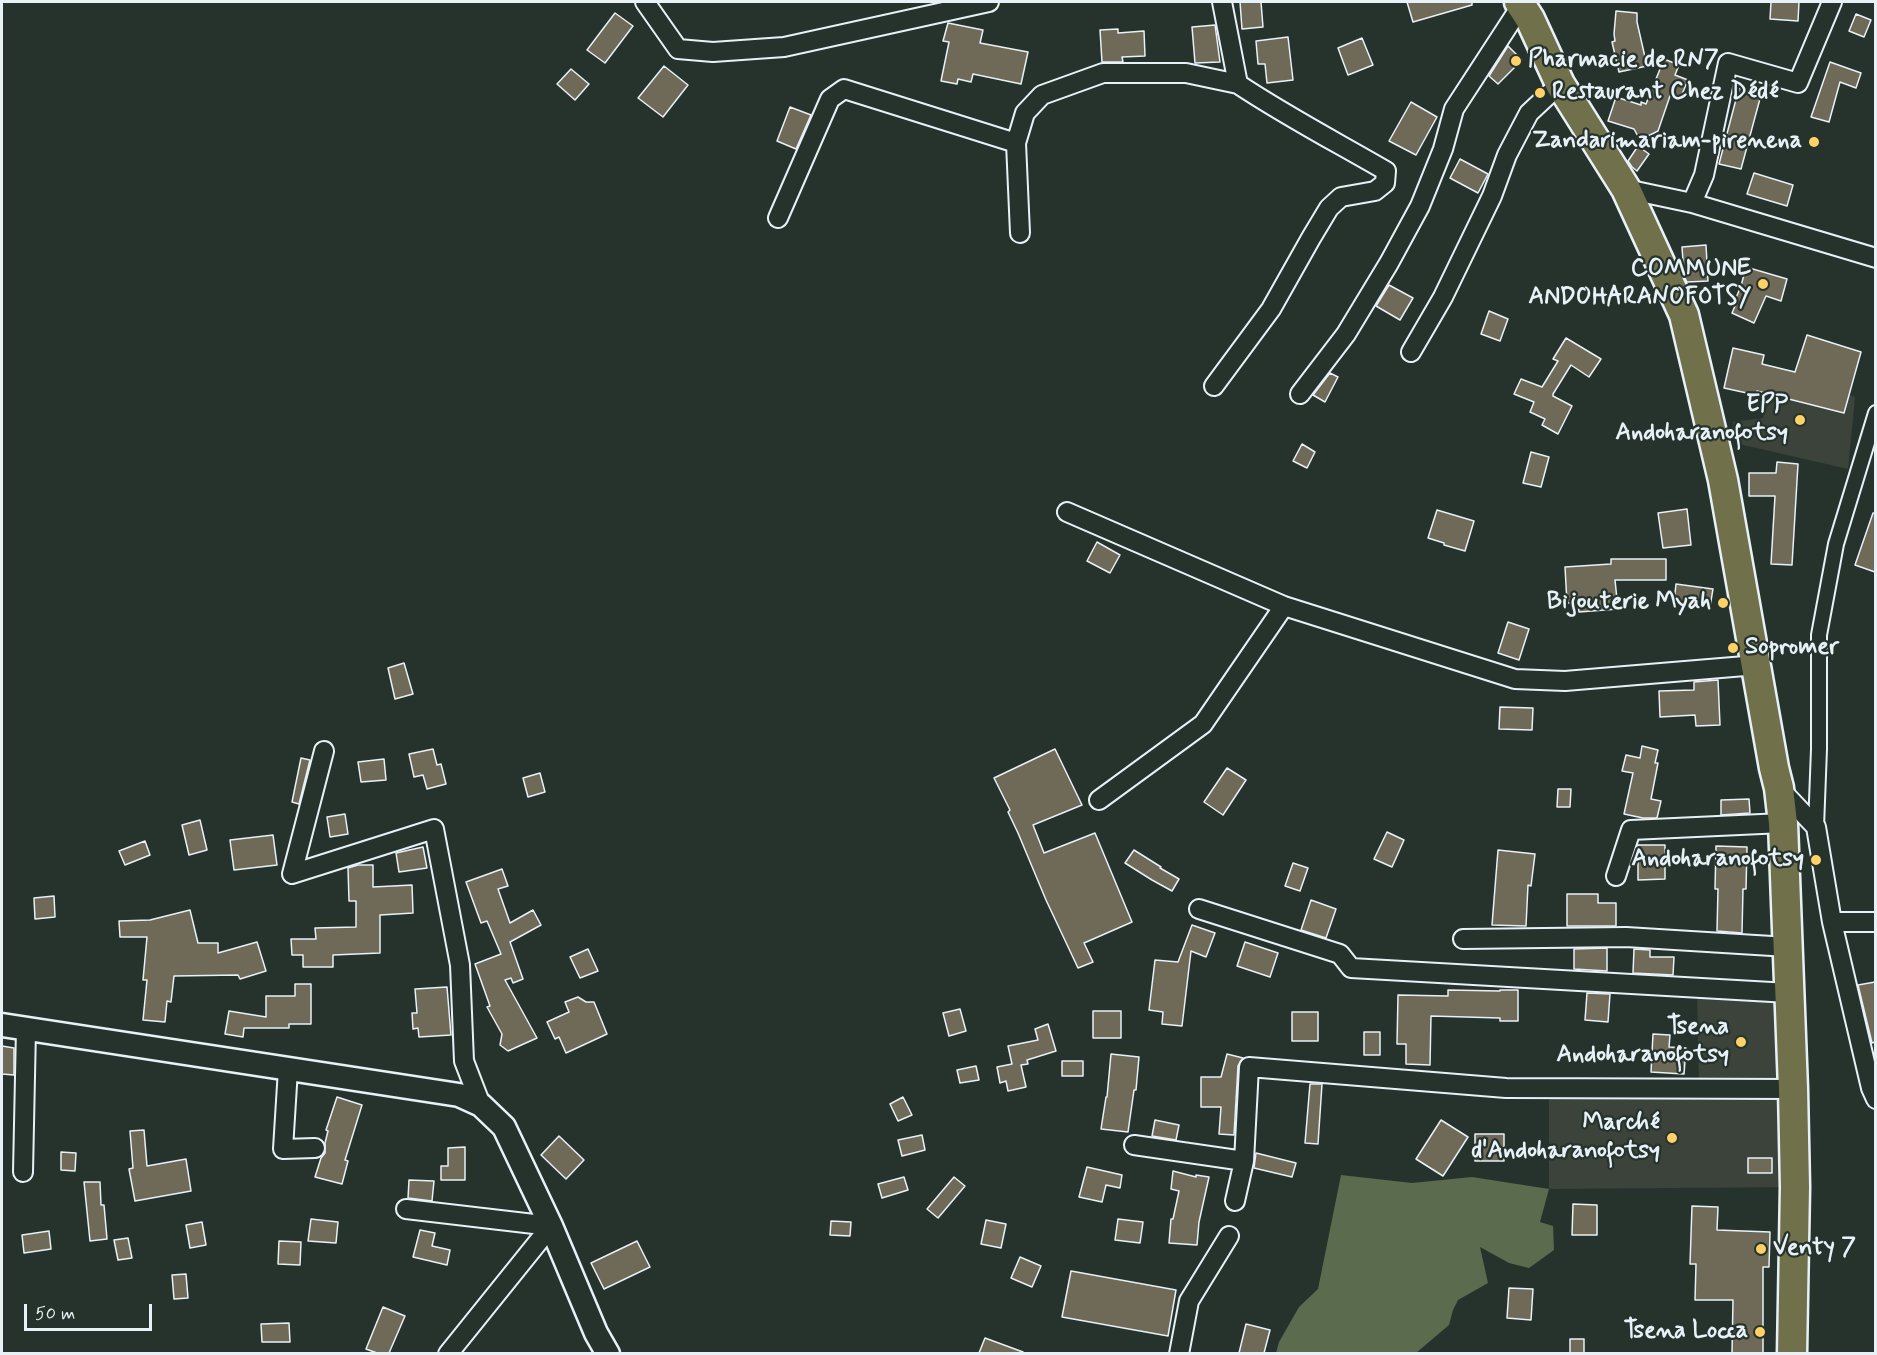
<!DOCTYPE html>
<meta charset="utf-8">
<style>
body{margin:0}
#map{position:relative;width:1877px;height:1355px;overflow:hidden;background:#26332d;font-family:Mynerve,sans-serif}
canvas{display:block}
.frame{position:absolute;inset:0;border:3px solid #e8f1f8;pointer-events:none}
.scale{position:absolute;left:24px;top:1304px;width:128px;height:27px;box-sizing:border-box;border:3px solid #e8f1f8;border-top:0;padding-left:8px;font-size:18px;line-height:21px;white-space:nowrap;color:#e8f1f8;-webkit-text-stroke:4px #26332d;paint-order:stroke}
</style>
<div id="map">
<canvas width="1877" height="1355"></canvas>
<div class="frame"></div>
<div class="scale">50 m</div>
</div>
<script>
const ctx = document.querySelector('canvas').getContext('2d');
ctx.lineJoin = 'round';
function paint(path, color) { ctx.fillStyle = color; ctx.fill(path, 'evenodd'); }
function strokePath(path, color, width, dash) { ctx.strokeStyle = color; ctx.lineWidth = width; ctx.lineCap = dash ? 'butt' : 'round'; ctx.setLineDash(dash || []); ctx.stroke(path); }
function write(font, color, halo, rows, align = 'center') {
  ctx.font = font + ' Mynerve,sans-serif'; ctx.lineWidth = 4.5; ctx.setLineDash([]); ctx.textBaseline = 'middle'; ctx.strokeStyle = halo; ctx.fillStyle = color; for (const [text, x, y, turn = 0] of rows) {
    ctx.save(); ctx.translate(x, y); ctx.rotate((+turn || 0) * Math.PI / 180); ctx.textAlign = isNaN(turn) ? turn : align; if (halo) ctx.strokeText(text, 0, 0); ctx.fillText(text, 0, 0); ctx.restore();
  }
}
paint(new Path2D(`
 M1778 372 1855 397 1848 469 1735 443 1733 422 1763 418Z
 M1697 994 1782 1001 1786 1083H1699Z
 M1549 1088 1793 1089 1795 1187 1549 1189Z`), '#3c433a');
paint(new Path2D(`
 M1341 1175 1412 1183 1472 1177 1549 1189 1540 1222 1553 1226 1554 1250 1529 1268 1509 1263 1480 1247 1488 1283 1458 1300 1453 1310 1449 1325 1416 1353H1276L1279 1342 1299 1307 1318 1289Z`), '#5a6b4e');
const building = new Path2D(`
 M1240 2H1261L1263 27 1242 29Z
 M1407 2H1472V5L1413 22Z
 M1771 2H1799L1798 21 1770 19Z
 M1616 11 1637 13V22L1647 66 1619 72 1612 42 1615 41 1614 34Z
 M615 13 633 26 605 63 587 50Z
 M1856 14 1871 20 1864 37 1849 31Z
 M948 23 983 30 980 43 1028 52 1021 84 973 74 971 82 958 79 957 84 941 81 949 42 943 41Z
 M1215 25 1220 62 1195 63 1192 27Z
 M1118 29V33L1144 31 1145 56 1122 57 1123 62H1102L1100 30Z
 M1288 37 1293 80 1267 83 1265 64H1258L1256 41Z
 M1362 38 1373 65 1348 75 1338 48Z
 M1508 46 1522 60 1498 84 1489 76Z
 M1664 59 1679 65 1675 75 1688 80 1680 99 1670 96 1658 131 1640 140 1634 129 1608 121 1616 97 1641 105V102L1646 104Z
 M1830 62 1861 73 1856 88 1840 82 1829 122 1811 117Z
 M664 66 688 85 663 117 638 98Z
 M571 69 589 84 575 100 557 84Z
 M1739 88 1761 95 1741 169 1719 164Z
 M1411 102 1437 117 1416 155 1389 141Z
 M790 107 811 115 796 149 777 141Z
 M1638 146 1649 154 1637 171 1632 167 1628 161Z
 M1460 159 1488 174 1478 193 1450 178Z
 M1754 173 1793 185 1787 206 1747 194Z
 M1706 245 1708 281 1687 282 1684 276 1682 247Z
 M1746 267 1787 279 1781 301 1766 296 1754 323 1732 313 1735 306 1733 305 1741 286Z
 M1389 285 1413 298 1400 320 1376 306Z
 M1489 311 1508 319 1500 341 1481 334Z
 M1807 335 1861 352 1844 413 1757 391 1756 395 1724 388 1733 348 1764 355 1762 364 1795 372Z
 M1566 338 1601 359 1589 377 1571 365 1553 394V396L1572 406 1558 434 1542 425 1545 419 1530 412 1534 402 1514 394 1521 379 1542 387 1558 361 1553 359Z
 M1330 373 1338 377 1325 402 1313 395Z
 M1302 444 1315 452 1307 468 1293 461Z
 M1531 452 1549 457 1541 487 1523 483Z
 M1777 462 1798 464 1792 565 1771 564 1775 496H1749V473H1776Z
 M1687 509 1691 545 1663 548 1658 513Z
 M1437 510 1474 521 1465 551 1444 545V543L1428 538Z
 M1873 513H1875V572L1855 565Z
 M1097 542 1120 555 1110 573 1087 561Z
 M1611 559H1666V580H1615L1618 609 1579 612 1578 603H1567L1565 567 1611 564Z
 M1676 584 1713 589 1710 607 1674 602Z
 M1508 622 1529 629 1519 660 1498 653Z
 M404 663 413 694 395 699 388 668Z
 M1718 680 1720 725 1696 726 1695 715 1660 717 1659 691 1694 690V682Z
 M1500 707 1533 708 1532 730 1499 729Z
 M1642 746 1658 750 1655 763H1658L1651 799 1661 801 1657 818H1643L1624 814 1633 773 1622 771 1626 755 1640 758Z
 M433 749 437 765 441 764 446 784 427 789 423 775 414 777 409 754Z
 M1055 749 1082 805 1033 825 1044 853 1095 833 1132 922 1084 943 1093 962 1078 968 1046 900 1018 833 1008 812 1010 810 994 778Z
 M301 758 310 760 299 804 292 802Z
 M384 759 386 780 361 782 358 762Z
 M1227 768 1246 780 1223 815 1204 802Z
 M540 773 545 792 528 797 523 778Z
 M1558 789H1571L1570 807H1557Z
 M1749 799 1750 813 1721 815V800Z
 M345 814 348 834 330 837 327 817Z
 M200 820 207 850 189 855 182 825Z
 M1387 832 1404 840 1392 867 1374 859Z
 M273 835 277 865 234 870 230 840Z
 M145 841 150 855 125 865 119 851Z
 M1638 845H1665V879L1638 880Z
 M1716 846 1747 847 1746 889H1743L1742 933 1717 931 1718 889H1715Z
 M423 847 427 868 399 872 396 853Z
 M1134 850 1161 867 1160 868 1179 879 1172 891 1152 880 1125 863Z
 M1498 850 1535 854 1531 886 1528 885 1526 926 1492 925Z
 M1293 863 1308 868 1300 891 1285 886Z
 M358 865H373V887L412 885 413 913 380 915V953L333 955V967H303V955H292L291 939H316L315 928 356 927V901H349L348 868Z
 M502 869 508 886 498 889 510 923 533 910 541 925 510 942 523 979 513 983 511 978 505 980 537 1038 508 1051 500 1045 502 1034 487 1007 490 1006 475 964 501 954 487 921 481 923 466 882Z
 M1567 894H1598V903H1616V926H1567Z
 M54 896 55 917 35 919 34 898Z
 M1311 900 1336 909 1326 938 1301 930Z
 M190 910 198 943H218V953L257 942 266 971 240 979 238 975 174 976 171 1002 167 1001 165 1022 143 1020 147 980H143L147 937H120L119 921 150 920Z
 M1192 925 1215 933 1206 957 1191 951 1182 1026 1162 1024 1163 1012 1149 1010 1155 960 1178 962Z
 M1245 942 1278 953 1270 977 1237 966Z
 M1607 948V971L1574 969V949Z
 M588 949 598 971 580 978 570 957Z
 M1634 949 1650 950V957H1674L1673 975 1633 973Z
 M1875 982V1042L1872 1043 1858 985Z
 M295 984H311V1024H289V1028H244L243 1037 225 1034 229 1011 266 1017V996H295Z
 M447 987 451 1035 419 1037 418 1028 413 1029 412 1013H417L415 989Z
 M1448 990 1500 991V990H1518V1021H1500V1018L1431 1016 1430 1065 1406 1064V1044H1397L1398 995 1448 996Z
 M1587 993 1610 994 1608 1022 1585 1020Z
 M578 997 586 1002H594L607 1034 566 1053 559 1037 555 1039 547 1022 569 1012 565 1002Z
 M960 1009 966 1031 949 1036 943 1013Z
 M1093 1011H1121V1038H1093Z
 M1292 1012H1318V1041H1292Z
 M1048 1024 1056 1051 1027 1060 1028 1064 1021 1065 1026 1087 1008 1091 1006 1081 1000 1083 997 1067 1012 1064 1008 1046 1038 1040 1035 1029Z
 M1364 1032H1380V1055H1364Z
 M1653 1034 1670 1035 1669 1047 1686 1048 1684 1074 1651 1072Z
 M2 1046 14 1048V1075L2 1074Z
 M1111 1054 1139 1057 1136 1090H1134L1128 1132 1101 1129 1106 1097H1107Z
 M1227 1054 1243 1058 1238 1066 1234 1135 1219 1134 1221 1107H1201V1077H1221Z
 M1062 1061H1083V1076H1062Z
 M976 1066 979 1080 960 1083 957 1070Z
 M1310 1084H1322L1318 1144 1305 1143Z
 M337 1097 362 1105 345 1160 348 1161 342 1184 315 1177 321 1158 325 1153V1143L328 1131 326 1130Z
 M903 1097 912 1115 898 1121 890 1104Z
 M1155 1120 1179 1125 1176 1140 1152 1136Z
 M1441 1120 1468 1137 1443 1176 1416 1159Z
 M144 1130 147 1166 186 1159 191 1191 135 1201 129 1169 133 1168 130 1131Z
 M1475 1134H1504V1161H1475Z
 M922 1135 925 1150 902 1156 898 1140Z
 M559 1136 584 1160 566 1179 541 1155Z
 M465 1147V1180H441V1166H448V1148Z
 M61 1152 76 1153 75 1171 61 1170Z
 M1256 1153 1296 1163 1292 1177 1254 1168Z
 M1748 1158H1772V1173H1748Z
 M1087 1167 1122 1175 1120 1188 1106 1185 1102 1202 1079 1197Z
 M1173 1171 1196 1177V1175L1209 1177 1199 1222 1197 1245 1169 1243 1171 1219H1173L1179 1191 1171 1189Z
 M904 1177 908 1190 882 1198 878 1184Z
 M954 1177 965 1186 938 1218 927 1209Z
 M409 1180 434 1181 432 1201 408 1198Z
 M84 1182H100L101 1205H104L107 1239 90 1241Z
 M1573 1204 1597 1205V1235H1572Z
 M1692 1206 1718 1207 1717 1230 1770 1232 1769 1267H1763V1353H1732L1733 1300H1695L1696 1264H1690Z
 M311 1219 338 1222 336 1243 308 1241Z
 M1118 1219 1143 1222 1140 1243 1115 1240Z
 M986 1220 1006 1224 1001 1248 981 1244Z
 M831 1221 851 1222 850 1236 830 1235Z
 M202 1222 206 1245 190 1248 186 1225Z
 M420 1230 435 1233 432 1246 450 1250 447 1265 413 1257Z
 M49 1231 51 1249 24 1253 22 1235Z
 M128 1238 132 1258 118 1260 114 1240Z
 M279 1241 301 1242 300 1265 278 1264Z
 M637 1241 650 1267 604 1289 591 1263Z
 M1020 1257 1041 1266 1032 1287 1011 1278Z
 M1071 1271 1176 1290 1168 1336 1062 1317Z
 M186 1274 188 1298 174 1299 172 1275Z
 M1509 1288 1533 1289 1531 1320 1507 1318Z
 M383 1307 405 1316 389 1353H377L366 1349Z
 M289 1323 290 1342H262L261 1324Z
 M1246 1324 1270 1330 1264 1353H1239Z
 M985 1338 1023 1352V1353H979Z
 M1570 1339H1584V1353H1570Z`);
paint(building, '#6f6957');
strokePath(building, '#e8f1f8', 1.5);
const pedestrian = new Path2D(`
 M1816 827 1819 749V635L1836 544 1876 413`);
const minor = new Path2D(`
 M645 2 678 49 713 52 784 47 989 2
 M1626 189 1692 203 1876 258
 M1692 203 1704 175 1728 63 1798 83 1832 2
 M778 218 830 99 844 89 1016 143
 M1020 233 1016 143 1025 113 1042 95 1103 73H1186L1238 84
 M1411 352 1443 297 1492 196 1507 155 1529 113 1560 84
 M1214 386 1271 309 1311 238 1329 208 1341 197 1375 191 1385 183 1386 171C1336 142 1286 116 1238 84L1222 2
 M1300 394 1346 334 1389 263 1420 206 1443 149 1454 109 1521 6
 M1067 512 1284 606 1515 679 1565 681 1757 665
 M324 751 292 874 434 829 460 965 464 1061 481 1105
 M1779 788 1816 827 1832 922 1871 1088 1876 1099
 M1099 800 1203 724 1284 606
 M1616 876 1631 830 1783 823
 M1199 909 1340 954 1351 968 1789 993
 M1832 922H1876
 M1463 939 1626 937 1788 947
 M288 1069 283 1149 315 1148
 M1134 1145 1244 1161
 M23 1172 26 1029
 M1235 1201 1244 1161 1249 1067 1506 1088 1793 1089
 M406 1209 551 1226 448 1354
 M1179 1354 1189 1301 1229 1236`);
const tertiary = new Path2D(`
 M2 1025 459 1095 481 1105 504 1127 551 1226 596 1333 608 1354`);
const primary = new Path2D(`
 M1519 2 1530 19 1560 84 1626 189 1684 315 1723 480 1774 768 1779 788 1783 823 1793 1089 1795 1187 1792 1354`);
strokePath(pedestrian, '#e8f1f8', 18);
strokePath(minor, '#e8f1f8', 22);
strokePath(tertiary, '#e8f1f8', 27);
strokePath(primary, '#e8f1f8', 33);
strokePath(pedestrian, '#26332d', 14);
strokePath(minor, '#26332d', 18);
strokePath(tertiary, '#26332d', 22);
strokePath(primary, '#70704a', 28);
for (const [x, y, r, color] of [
 [1516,61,6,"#ffd166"],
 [1540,93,6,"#ffd166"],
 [1814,142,6,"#ffd166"],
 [1763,284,6,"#ffd166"],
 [1800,420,6,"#ffd166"],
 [1723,603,6,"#ffd166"],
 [1733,648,6,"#ffd166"],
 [1816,860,6,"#ffd166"],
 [1741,1042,6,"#ffd166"],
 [1672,1138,6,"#ffd166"],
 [1761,1249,6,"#ffd166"],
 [1760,1332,6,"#ffd166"]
]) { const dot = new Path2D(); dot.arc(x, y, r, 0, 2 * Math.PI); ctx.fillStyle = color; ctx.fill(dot); strokePath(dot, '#26332d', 2); }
write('bold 24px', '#e8f1f8', '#26332d', [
 ["Pharmacie de RN7",1528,61,"left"],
 ["Restaurant Chez Dédé",1552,93,"left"],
 ["Zandarimariam-pirenena",1802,142],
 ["COMMUNE",1751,270],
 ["ANDOHARANOFOTSY",1751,298],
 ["EPP",1788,406],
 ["Andoharanofotsy",1788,434],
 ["Bijouterie Myah",1711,603],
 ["Sopromer",1745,648,"left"],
 ["Andoharanofotsy",1804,860],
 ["Tsena",1729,1028],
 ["Andoharanofotsy",1729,1056],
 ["Marché",1660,1124],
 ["d'Andoharanofotsy",1660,1152],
 ["Venty 7",1773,1249,"left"],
 ["Tsena Locca",1748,1332]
], 'right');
</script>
